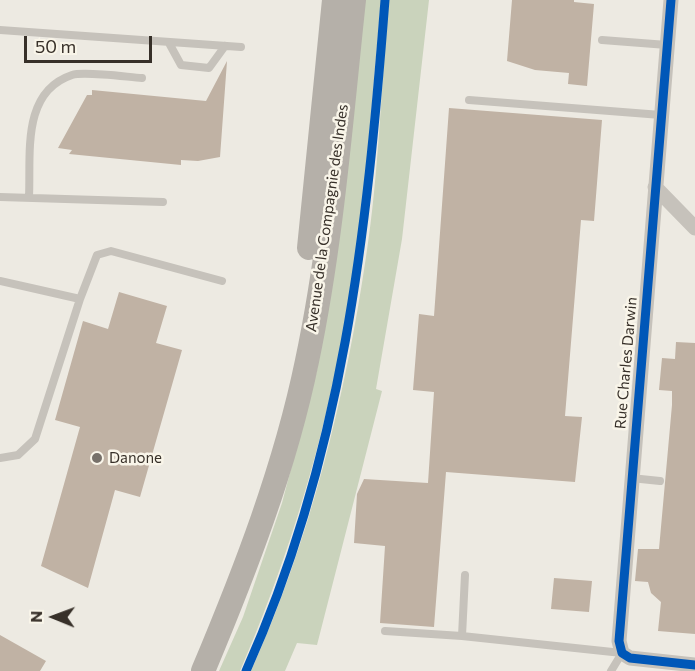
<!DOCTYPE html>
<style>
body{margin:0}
#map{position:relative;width:695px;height:671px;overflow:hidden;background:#edeae2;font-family:Commissioner,sans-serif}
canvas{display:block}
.north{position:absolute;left:24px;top:587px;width:60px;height:60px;-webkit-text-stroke:4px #f9f5e9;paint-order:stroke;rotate:271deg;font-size:16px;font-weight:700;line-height:24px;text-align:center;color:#373029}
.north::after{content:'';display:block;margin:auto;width:21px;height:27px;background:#373029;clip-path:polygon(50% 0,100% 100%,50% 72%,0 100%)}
.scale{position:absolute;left:24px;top:36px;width:128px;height:27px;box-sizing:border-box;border:3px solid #373029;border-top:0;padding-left:8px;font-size:18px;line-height:21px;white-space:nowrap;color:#373029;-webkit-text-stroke:4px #f9f5e9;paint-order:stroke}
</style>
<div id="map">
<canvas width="695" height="671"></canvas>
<div class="north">N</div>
<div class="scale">50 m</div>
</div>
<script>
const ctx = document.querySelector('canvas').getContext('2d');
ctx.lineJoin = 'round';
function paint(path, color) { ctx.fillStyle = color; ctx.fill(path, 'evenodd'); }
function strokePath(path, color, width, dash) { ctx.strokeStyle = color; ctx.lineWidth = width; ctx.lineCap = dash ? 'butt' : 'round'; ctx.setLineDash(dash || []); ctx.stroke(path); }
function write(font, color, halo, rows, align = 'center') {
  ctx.font = font + ' Commissioner,sans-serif'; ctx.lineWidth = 5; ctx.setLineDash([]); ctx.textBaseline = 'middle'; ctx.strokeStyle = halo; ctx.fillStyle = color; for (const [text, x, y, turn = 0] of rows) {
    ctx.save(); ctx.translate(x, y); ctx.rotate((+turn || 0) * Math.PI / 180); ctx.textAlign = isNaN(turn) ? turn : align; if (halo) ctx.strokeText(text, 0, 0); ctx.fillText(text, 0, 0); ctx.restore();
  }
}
paint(new Path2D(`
 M363 0H381C370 120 363 242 338 360 316 466 283 572 240 671H219L243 617 282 503 317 370Z
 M389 0H429L402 239 376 389 382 391 317 645 297 643 285 671H251C310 540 345 399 366 257 379 174 381 84 389 0Z`), '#cad3bc');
paint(new Path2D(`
 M512 0H574V2L594 4 587 86 568 84 569 73 535 70 507 61Z
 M227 61 220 157 198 161 181 160V165L69 154 72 150 58 148 87 95H92V90L206 101Z
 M449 108 602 120 594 221 581 220 565 416 582 417 575 482 446 472 434 627 380 623 385 546 354 543 357 494 364 479 428 483 434 392 413 390 419 314 434 316Z
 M119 292 167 306 156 343 182 350 140 497 115 490 88 588 41 566 80 427 55 420 83 321 108 329Z
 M676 342 695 343V634L658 631 661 602 651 593 648 582 635 581 638 549H659L672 405V391L659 390 662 358 675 359Z
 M554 578 592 581 589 612 551 609Z
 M0 635 46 661 40 671H0Z`), '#c0b2a4');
strokePath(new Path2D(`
 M0 30 241 47
 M602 40 667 45
 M169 43 181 65 209 68 225 46
 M469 100 661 115
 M0 197 163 202
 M29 197C31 154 21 92 72 75 84 71 127 77 142 78
 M0 281 80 299
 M0 458 18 455 35 439 80 299 97 255 111 251 222 281
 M631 478 660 481
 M385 631 462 636 622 653 611 671
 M462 636 465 575`), '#c6c2bb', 8);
strokePath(new Path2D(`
 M671 0 619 641 622 653 630 658 695 665
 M655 187 695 228`), '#c6c2bb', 15);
strokePath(new Path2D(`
 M309 248 334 0
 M203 671C245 571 285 468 307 361 332 242 341 120 354 0`), '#b5b0a9', 24);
strokePath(new Path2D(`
 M671 0 619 641 622 653 630 658 695 665
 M246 671C343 456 367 232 385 0`), '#0057b8', 9);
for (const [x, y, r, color] of [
 [97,458,6,"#77716a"]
]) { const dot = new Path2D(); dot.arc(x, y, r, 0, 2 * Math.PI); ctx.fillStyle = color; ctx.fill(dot); strokePath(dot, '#f9f5e9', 2); }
write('15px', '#373029', '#f9f5e9', [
 ["Avenue de la Compagnie des Indes",327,218,-82],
 ["Rue Charles Darwin",626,363,-85]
]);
write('15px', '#373029', '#f9f5e9', [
 ["Danone",109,458]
], 'left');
</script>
